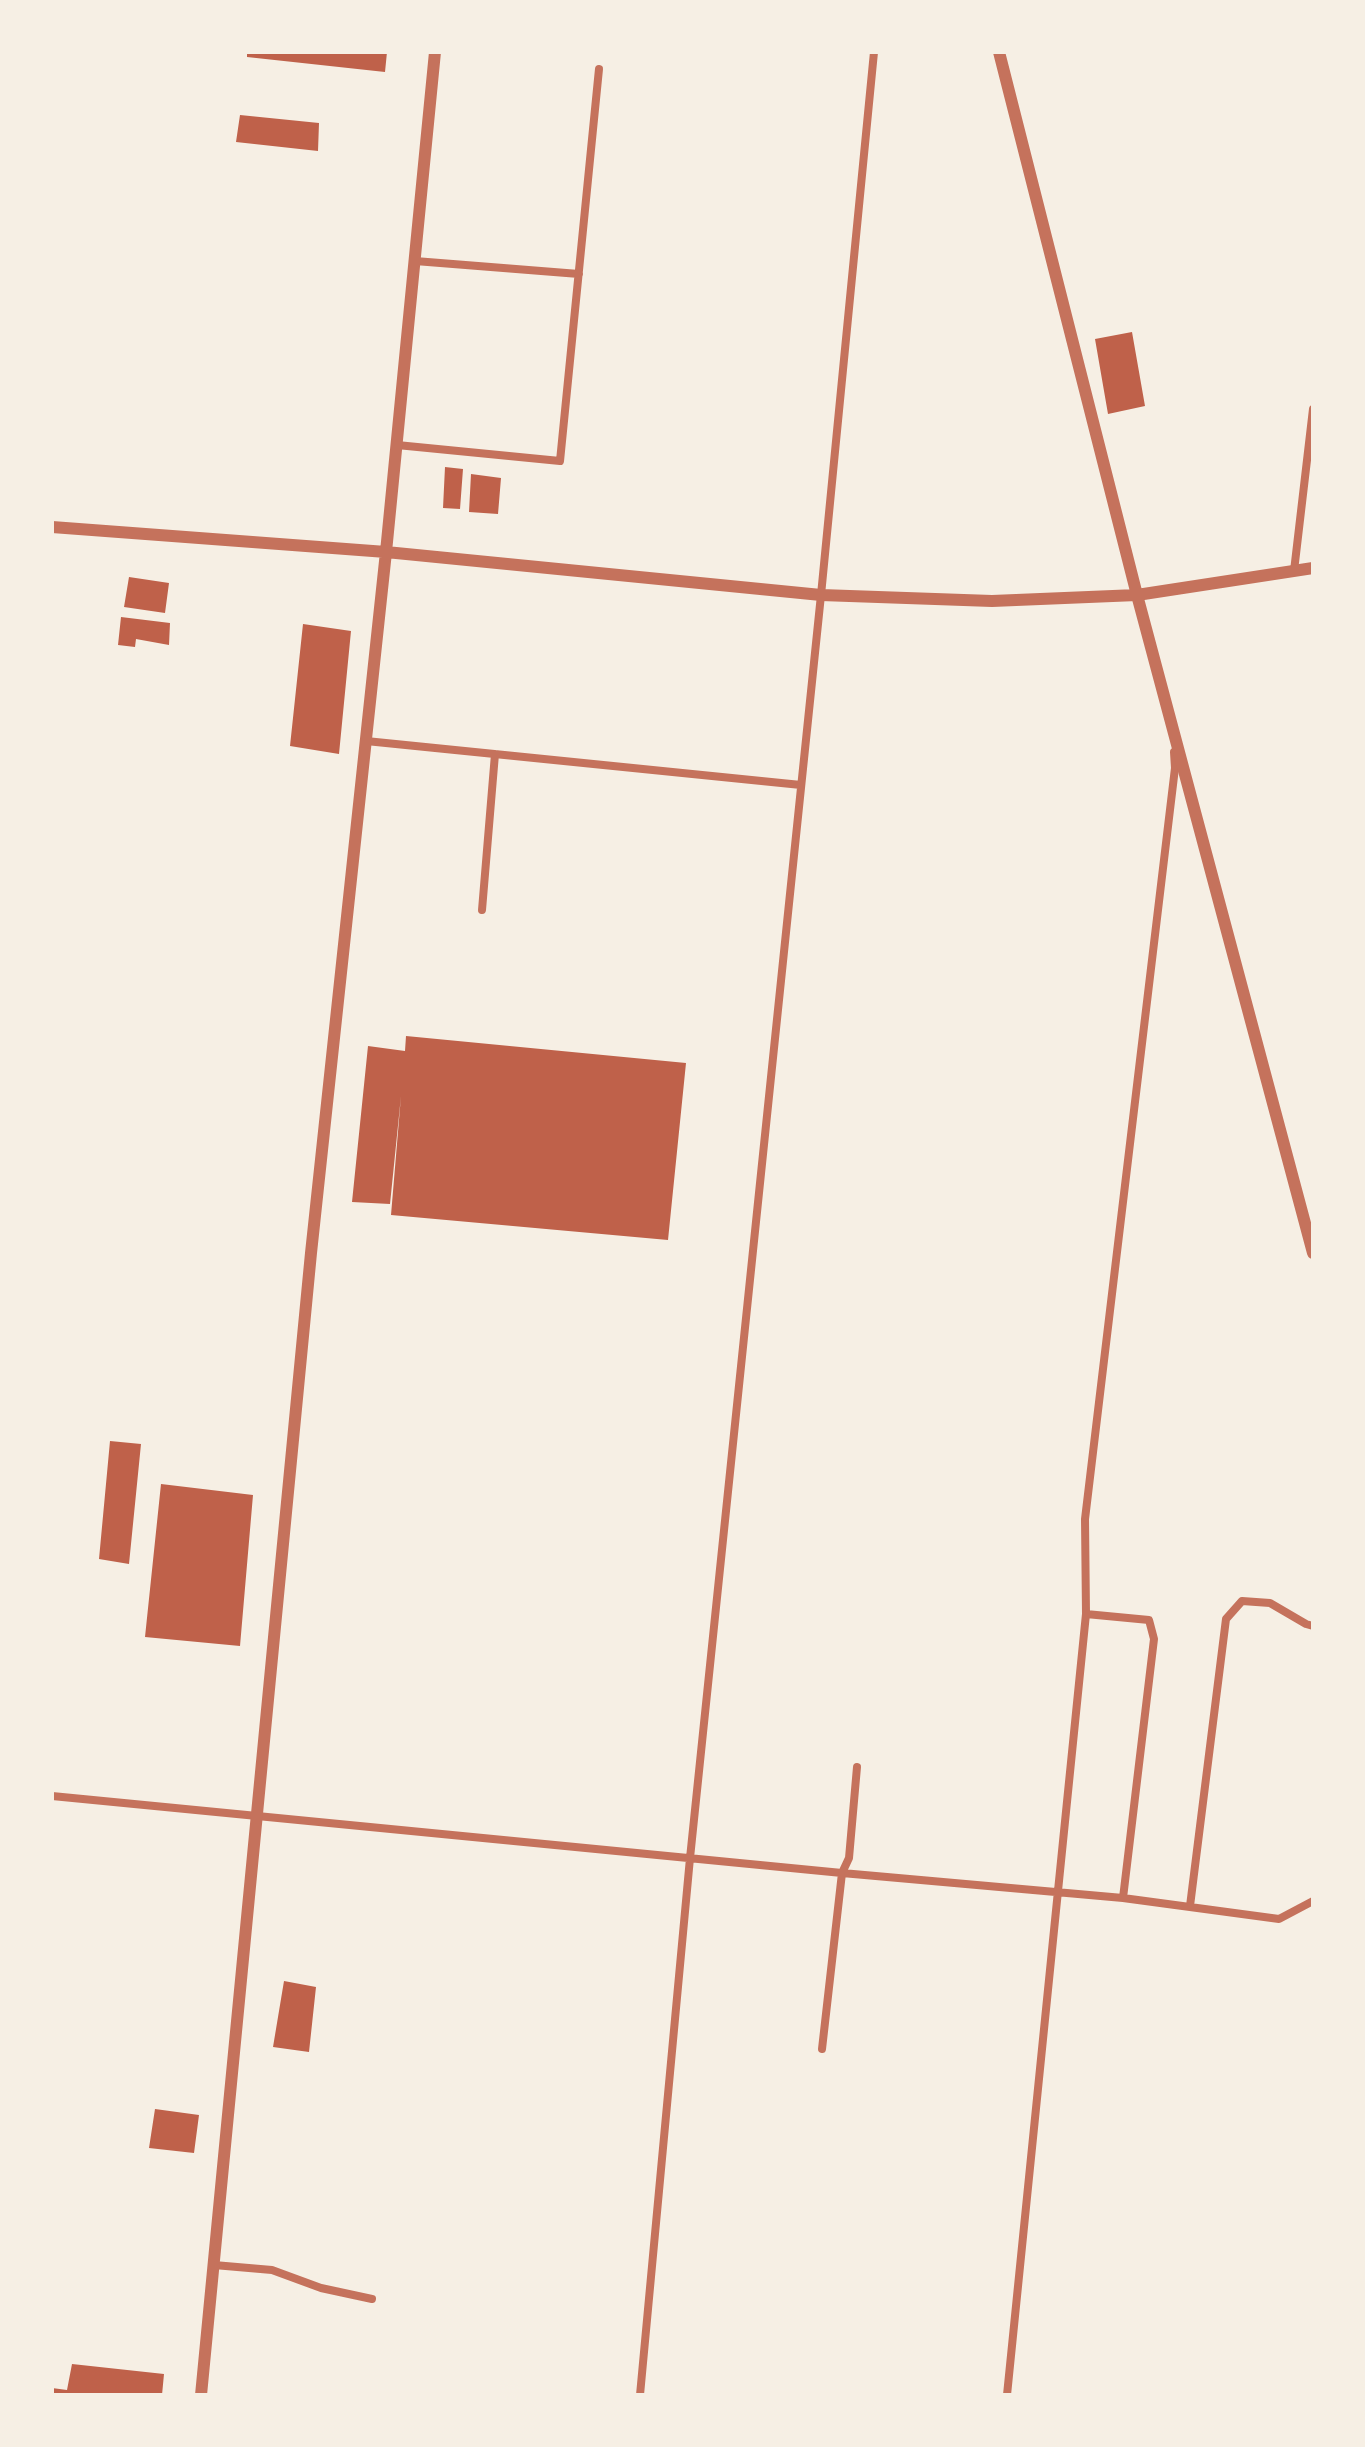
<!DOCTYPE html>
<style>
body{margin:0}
#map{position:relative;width:1365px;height:2447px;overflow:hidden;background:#f6efe4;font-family:"PT Sans Narrow",sans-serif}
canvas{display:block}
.frame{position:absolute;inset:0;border:54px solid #f6efe4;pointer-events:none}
</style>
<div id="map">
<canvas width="1365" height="2447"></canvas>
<div class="frame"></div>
</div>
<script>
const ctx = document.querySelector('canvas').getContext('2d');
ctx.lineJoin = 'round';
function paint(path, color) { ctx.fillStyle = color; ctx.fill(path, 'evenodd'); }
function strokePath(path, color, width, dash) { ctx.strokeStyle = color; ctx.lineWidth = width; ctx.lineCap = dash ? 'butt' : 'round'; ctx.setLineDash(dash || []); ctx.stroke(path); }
paint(new Path2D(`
 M247 52H387L385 72 247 57Z
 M240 115 319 123 318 151 236 142Z
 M1132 332 1145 406 1108 414 1095 339Z
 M445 467 463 469 460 509 443 508Z
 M471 474 501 478 498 514 469 512Z
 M129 577 169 583 165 613 124 607Z
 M121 617 170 623 169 645 136 639 135 647 118 645Z
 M303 624 351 631 339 754 290 746Z
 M406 1036 686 1063 668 1240 391 1215 401 1096 390 1204 352 1202 368 1046 405 1051Z
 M110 1441 141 1444 129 1564 99 1559Z
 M161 1484 253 1495 240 1646 145 1637Z
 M284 1981 316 1987 309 2052 273 2047Z
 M155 2109 199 2115 194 2153 149 2148Z
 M72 2364 164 2374 162 2395H52V2388L67 2390Z`), '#bf614a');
strokePath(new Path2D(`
 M415 261 579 274
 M397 445 560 461 599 69
 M1294 571 1313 409
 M366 741 801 785
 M482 910 495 754
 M1086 1614 1149 1620 1154 1639 1123 1898
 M52 1796 842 1873 1123 1898 1279 1919 1313 1901
 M1190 1906 1226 1619 1242 1601 1270 1603 1306 1624 1313 1626
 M822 2049 842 1873 849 1858 857 1767
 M214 2265 272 2270 321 2288 372 2299
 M640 2395 690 1858 821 595 874 52
 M1007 2395 1086 1614 1085 1519 1175 768 1174 752`), '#c5725c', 8);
strokePath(new Path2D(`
 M999 52 1137 595 1313 1253
 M52 527 386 552 821 595 992 601 1137 595 1313 568
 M201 2395 311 1253 386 552 435 52`), '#c5725c', 12);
</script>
